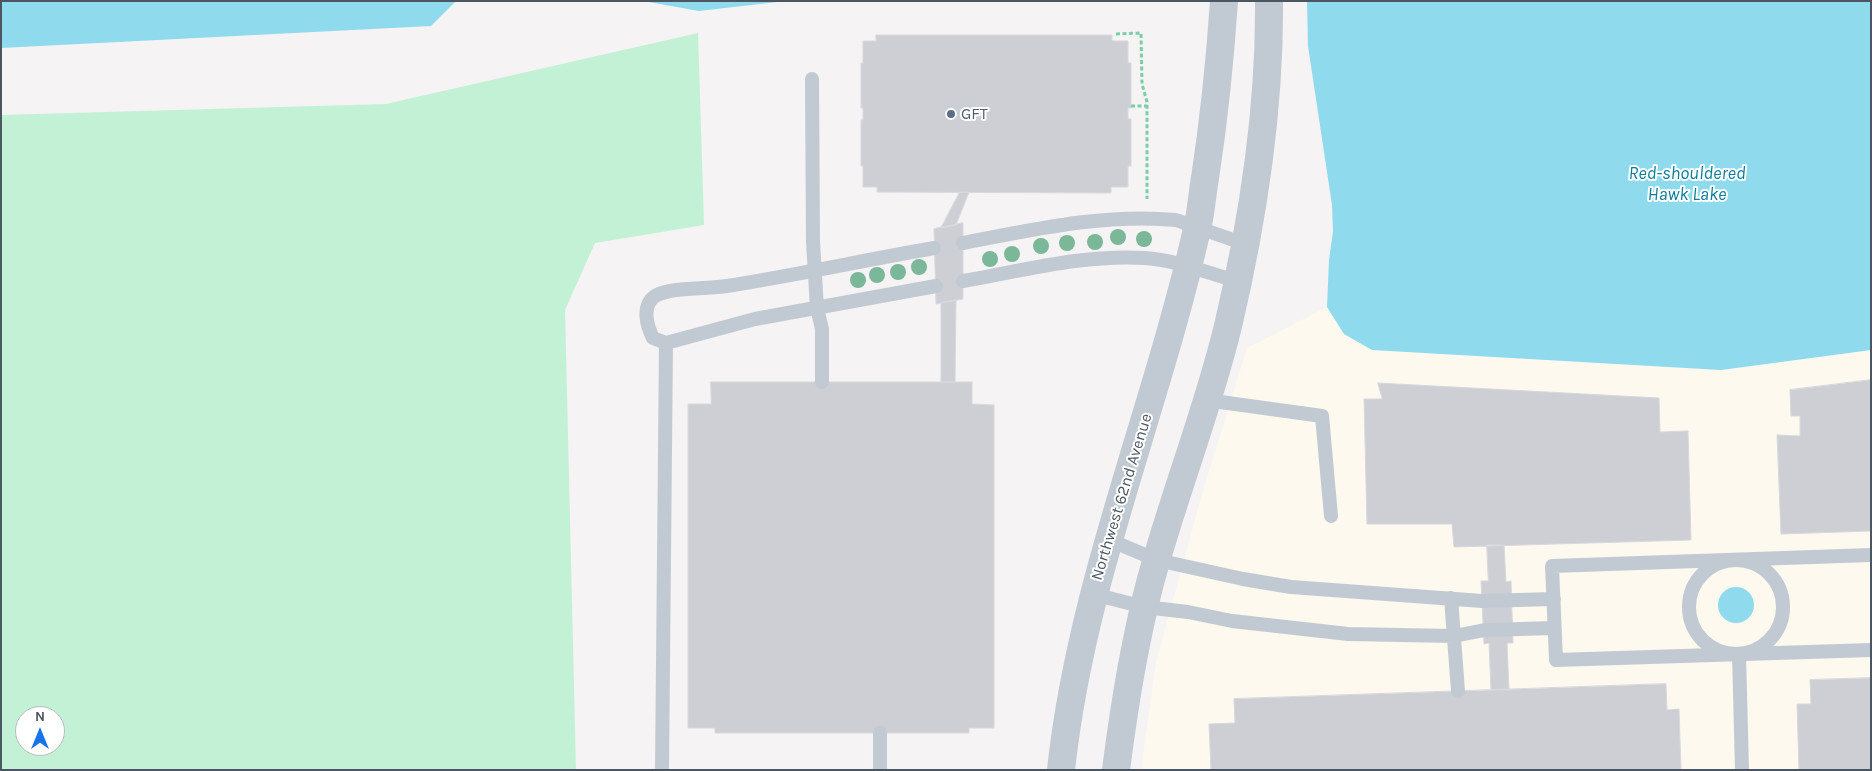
<!DOCTYPE html>
<style>
body{margin:0}
#map{position:relative;width:1872px;height:771px;overflow:hidden;background:#f5f3f3;font-family:Karla,sans-serif}
canvas{display:block}
.frame{position:absolute;inset:0;border:2px solid #4a5661;pointer-events:none}
.north{position:absolute;left:15px;top:706px;width:50px;height:50px;box-sizing:border-box;background:#fff;border:1px solid #b7bbc0;border-radius:50%;rotate:0deg;font-size:14px;font-weight:700;line-height:20px;text-align:center;color:#4a5661}
.north::after{content:'';display:block;margin:auto;width:18px;height:22px;background:#1a73e8;clip-path:polygon(50% 0,100% 100%,50% 72%,0 100%)}
</style>
<div id="map">
<canvas width="1872" height="771"></canvas>
<div class="frame"></div>
<div class="north">N</div>
</div>
<script>
const ctx = document.querySelector('canvas').getContext('2d');
ctx.lineJoin = 'round';
function paint(path, color) { ctx.fillStyle = color; ctx.fill(path, 'evenodd'); }
function strokePath(path, color, width, dash) { ctx.strokeStyle = color; ctx.lineWidth = width; ctx.lineCap = dash ? 'butt' : 'round'; ctx.setLineDash(dash || []); ctx.stroke(path); }
function write(font, color, halo, rows, align = 'center') {
  ctx.font = font + ' Karla,sans-serif'; ctx.lineWidth = 4; ctx.setLineDash([]); ctx.textBaseline = 'middle'; ctx.strokeStyle = halo; ctx.fillStyle = color; for (const [text, x, y, turn = 0] of rows) {
    ctx.save(); ctx.translate(x, y); ctx.rotate((+turn || 0) * Math.PI / 180); ctx.textAlign = isNaN(turn) ? turn : align; if (halo) ctx.strokeText(text, 0, 0); ctx.fillText(text, 0, 0); ctx.restore();
  }
}
paint(new Path2D(`
 M1327 307 1344 334 1372 350 1721 370 1871 350V770H1141L1156 662 1200 501 1247 348Z`), '#fdf9ef');
paint(new Path2D(`
 M698 33 704 225 595 243 565 310 576 770H1V115L386 104ZM25 716H55V746H25Z`), '#c3f1d5');
paint(new Path2D(`
 M1 1H456L431 26 1 48Z
 M643 1H786L699 11Z
 M1307 1H1871V350L1721 370 1372 350 1344 334 1327 307 1329 260 1333 231 1332 205 1308 46Z
 M1718 605a18 18 0 1 1 36 0a18 18 0 1 1-36 0Z`), '#90daee');
const building = new Path2D(`
 M876 35H1112V41H1128V63H1131V108H1128V119H1131V166H1128V187H1111V193L877 192V187H863V166H861V120H863V108H861V63H863V41H876Z
 M960 192H969L956 225 941 228Z
 M963 223V299L936 304 934 229Z
 M956 300 955 382H941V303Z
 M1871 380V531L1781 534 1777 435 1800 436V416H1791L1790 390Z
 M711 382H972V404L994 405V728H969V733H715V728H688V404H711Z
 M1378 383 1659 398 1660 432 1688 431 1691 540 1454 547 1452 524H1367L1364 399H1382Z
 M1487 545H1504L1506 582 1511 581 1513 643H1507L1509 690H1491L1489 643 1484 644 1481 581H1488Z
 M1871 678V770H1799L1797 704H1811L1810 680Z
 M1666 684 1667 710 1679 709 1681 770H1211L1209 724 1235 723 1234 699Z`);
paint(building, '#cdcfd5');
strokePath(building, '#d7d9de', 1);
strokePath(new Path2D(`
 M1116 34 1141 33 1142 84 1147 102V199
 M1131 106H1147`), '#7ad0a6', 3, [4, 2.5]);
strokePath(new Path2D(`
 M812 79 813 242 817 308 822 329V382
 M963 243C1032 230 1105 213 1176 220L1245 244
 M934 248C865 260 796 275 727 286 708 289 670 287 655 296 641 306 647 326 653 338L666 343 755 319 936 286
 M963 281C1022 271 1084 254 1145 258 1176 260 1207 273 1237 281
 M1206 400 1322 416 1331 516
 M1107 539 1157 560 1243 579 1291 587 1482 601 1554 599
 M1871 555 1552 566 1556 660 1871 650
 M1689 607a47 47 0 1 1 94 0a47 47 0 1 1-94 0Z
 M1093 594 1144 607 1188 612 1232 621 1348 634 1454 636 1485 630 1554 628
 M1451 598 1458 691
 M1739 654 1742 770
 M880 733V770
 M662 770 666 343`), '#c1cad2', 14);
strokePath(new Path2D(`
 M1061 770C1081 583 1156 411 1197 229 1201 213 1202 195 1205 178 1214 119 1220 61 1224 1
 M1116 770C1124 707 1134 644 1150 583 1173 497 1207 413 1228 326 1253 220 1270 110 1269 1`), '#c1cad2', 28);
ctx.fillStyle = '#7bb799';
for (const [x, y] of [
 [1118,237],
 [1144,239],
 [1095,242],
 [1067,243],
 [1041,246],
 [1012,254],
 [990,259],
 [919,267],
 [898,272],
 [877,275],
 [858,280]
]) { ctx.beginPath(); ctx.arc(x, y, 8, 0, 2 * Math.PI); ctx.fill(); }
for (const [x, y, r, color] of [
 [951,114,5,"#5c6f8a"]
]) { const dot = new Path2D(); dot.arc(x, y, r, 0, 2 * Math.PI); ctx.fillStyle = color; ctx.fill(dot); strokePath(dot, '#fff', 2); }
write('16px', '#4e5e75', '#fff', [
 ["GFT",961,114]
], 'left');
write('16px', '#4a5661', '#fff', [
 ["Northwest 62nd Avenue",1122,497,-73]
]);
write('italic 18px', '#0c7c9b', '#fff', [
 ["Red-shouldered",1687,174],
 ["Hawk Lake",1687,195]
]);
</script>
